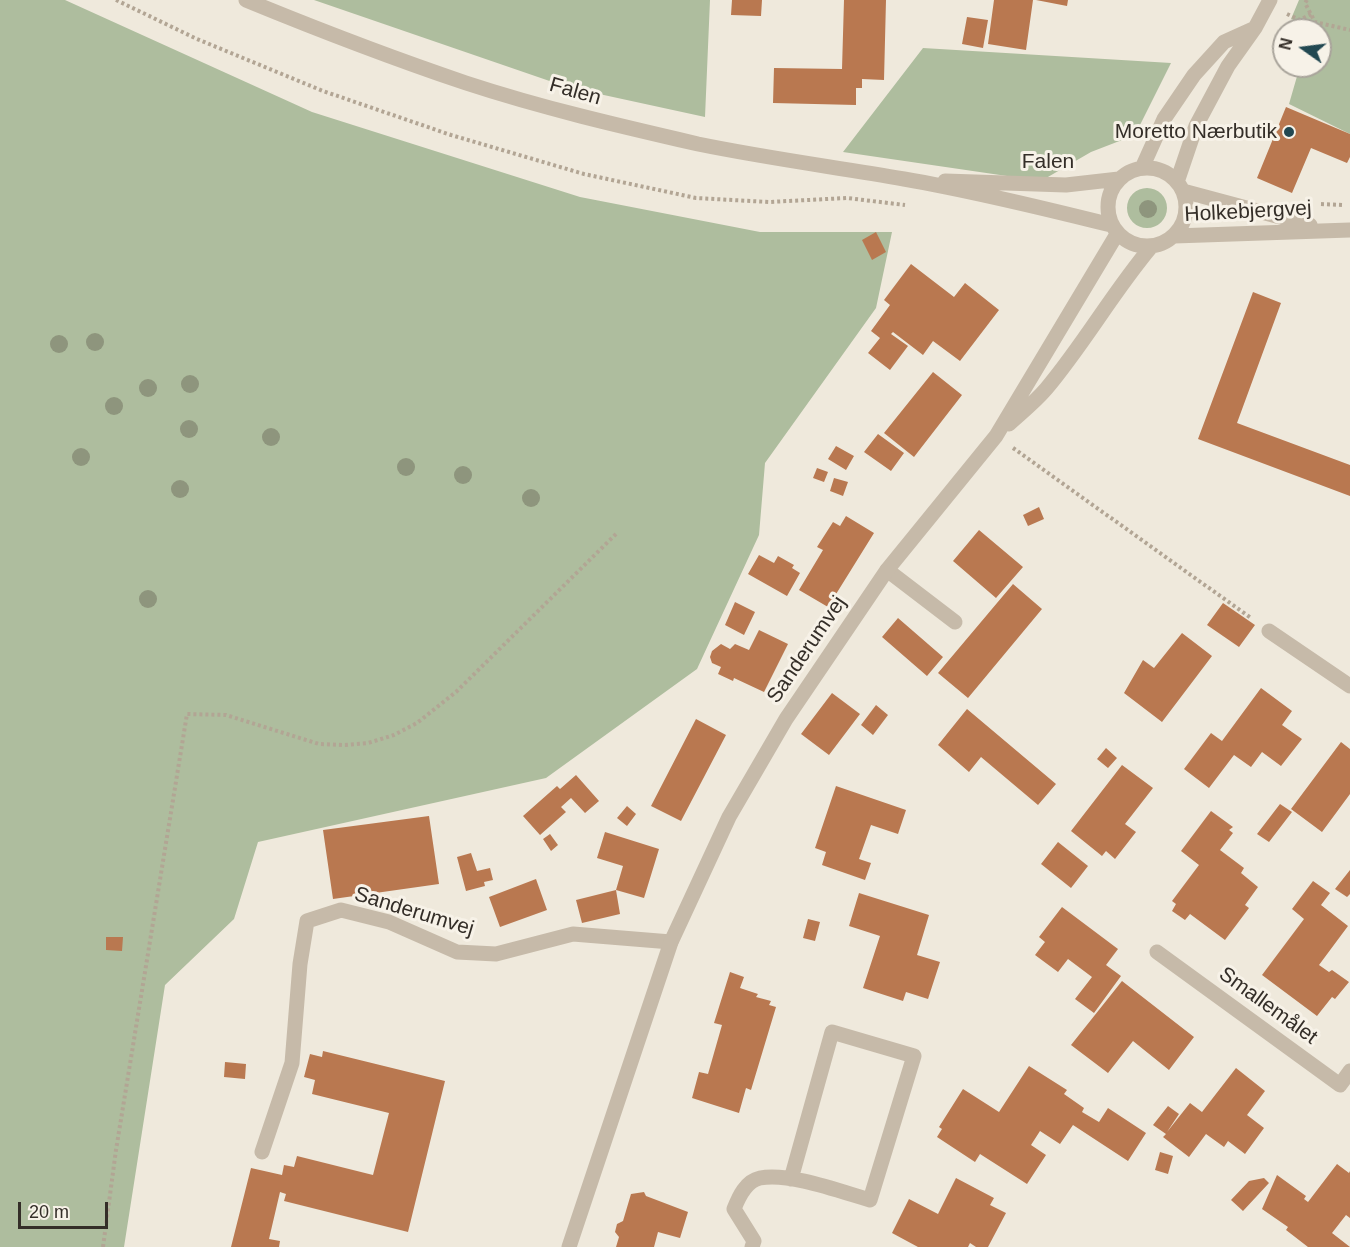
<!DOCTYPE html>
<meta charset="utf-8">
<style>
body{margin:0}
#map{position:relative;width:1350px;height:1247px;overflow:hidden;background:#efe9dc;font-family:Arial,sans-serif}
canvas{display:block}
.north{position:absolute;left:1272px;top:18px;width:60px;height:60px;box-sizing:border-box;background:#f7f2e8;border:2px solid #a9a49b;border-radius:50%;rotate:284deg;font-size:16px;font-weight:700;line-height:24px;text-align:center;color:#342e28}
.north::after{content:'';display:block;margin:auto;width:21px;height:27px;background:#224851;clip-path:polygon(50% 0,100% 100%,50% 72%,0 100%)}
.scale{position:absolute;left:18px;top:1202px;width:90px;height:27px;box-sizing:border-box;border:3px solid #342e28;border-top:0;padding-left:8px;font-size:18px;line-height:21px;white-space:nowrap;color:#342e28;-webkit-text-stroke:4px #f7f2e8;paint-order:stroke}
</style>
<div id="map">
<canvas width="1350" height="1247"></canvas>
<div class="north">N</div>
<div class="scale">20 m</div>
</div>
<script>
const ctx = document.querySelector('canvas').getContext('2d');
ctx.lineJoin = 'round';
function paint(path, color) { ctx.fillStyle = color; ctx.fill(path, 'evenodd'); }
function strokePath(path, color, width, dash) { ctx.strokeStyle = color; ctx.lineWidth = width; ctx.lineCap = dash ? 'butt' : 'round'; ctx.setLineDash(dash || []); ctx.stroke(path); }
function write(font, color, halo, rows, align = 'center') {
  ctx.font = font + ' Arial,sans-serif'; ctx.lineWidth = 6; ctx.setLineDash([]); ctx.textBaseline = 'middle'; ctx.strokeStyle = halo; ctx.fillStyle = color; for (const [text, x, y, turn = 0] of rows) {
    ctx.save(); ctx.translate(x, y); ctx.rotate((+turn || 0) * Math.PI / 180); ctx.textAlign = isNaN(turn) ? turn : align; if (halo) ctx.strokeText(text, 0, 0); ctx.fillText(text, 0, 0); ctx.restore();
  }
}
paint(new Path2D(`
 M0 0H65L312 112 580 197 760 232H892L876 308 765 463 759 535 697 669 546 778 258 842 234 919 165 985 124 1247H0Z
 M314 0H710L705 117 567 87Z
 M1299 0H1350V134L1289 104 1300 66H1320V30H1311L1312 27 1291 19Z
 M923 48 1171 63 1135 135 1091 152 1041 181 843 152Z
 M1127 208a20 20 0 1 1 40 0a20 20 0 1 1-40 0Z`), '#aebd9e');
paint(new Path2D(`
 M732 0H762L761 16 731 15Z
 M844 0H886L884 80 862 79V88H856V105L773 103 774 68 842 69Z
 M994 0H1033L1026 50 988 44Z
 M1036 0H1068L1067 6Z
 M967 17 988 20 983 48 962 44Z
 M1286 107 1350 134V157L1347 163 1311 148 1292 193 1257 178Z
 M876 232 886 252 872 260 862 240Z
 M911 264 954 297 965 283 999 310 960 361 933 341 923 355 893 332 891 334 908 346 890 370 868 353 880 338 871 331 890 305 884 300Z
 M1253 292 1281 303 1237 423 1350 465V496L1198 439Z
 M933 372 962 395 914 457 884 433Z
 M878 434 904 453 891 471 864 452Z
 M836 446 854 456 846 470 828 459Z
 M817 468 828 472 824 482 813 478Z
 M834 478 848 482 843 496 830 491Z
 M1039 507 1044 519 1028 526 1023 515Z
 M846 516 874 533 828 607 799 590 823 550 817 547 833 522 840 526Z
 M979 530 1023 567 996 598 953 561Z
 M759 555 774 563 778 556 794 565 792 568 800 573 787 596 748 574Z
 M1013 584 1042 609 968 698 938 673Z
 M735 602 755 612 744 635 725 625Z
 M1223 603 1255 625 1239 647 1207 625Z
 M898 618 943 657 927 676 882 637Z
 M759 630 788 644 764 692 734 678 733 681 718 674 721 667 712 663 710 657 712 651 721 644 730 649 735 644 749 650Z
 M1182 633 1212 656 1162 722 1124 693 1143 660 1154 668Z
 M1261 688 1292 711 1282 725 1302 739 1281 766 1262 752 1251 767 1234 755 1209 788 1184 769 1211 733 1222 741Z
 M832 693 860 714 829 755 801 734Z
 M876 705 888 715 873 735 861 725Z
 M967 709 1056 784 1038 805 981 757 969 772 938 745Z
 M696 719 726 735 681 821 651 806Z
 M1341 742 1350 749V794L1322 832 1291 809Z
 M1106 748 1117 758 1108 768 1097 759Z
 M1122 765 1153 788 1125 824 1136 832 1115 859 1106 851 1102 856 1071 831Z
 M576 775 599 801 585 813 571 798 561 807 566 812 540 835 523 816 557 786 560 789Z
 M836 786 906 810 898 834 871 825 859 859 871 863 865 880 822 865 826 852 815 848Z
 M1280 804 1292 812 1269 842 1257 834Z
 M627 806 636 814 627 826 617 818Z
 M1211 811 1233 827 1229 830 1233 833 1220 850 1244 868 1241 873 1258 887 1245 905 1249 908 1225 940 1190 914 1185 920 1172 911 1176 904 1172 901 1199 865 1181 851Z
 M429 816 439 884 333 899 323 830Z
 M605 832 659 849 644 898 616 890 620 914 582 923 576 900 616 890 623 866 597 858Z
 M550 834 558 845 551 851 543 839Z
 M1058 842 1088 866 1071 888 1041 864Z
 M471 853 477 871 490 868 493 880 484 882 485 886 466 891 457 857Z
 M1350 870V894L1347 897 1335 889Z
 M536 879 547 910 500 927 489 897Z
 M1313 881 1330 893 1321 905 1348 926 1319 965 1329 972 1332 970 1349 982 1335 999 1332 997 1317 1016 1262 975 1304 919 1292 909Z
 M859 893 929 915 917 955 940 962 928 999 906 992 903 1001 863 988 880 936 849 926Z
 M1062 907 1118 949 1106 965 1121 976 1094 1013 1075 999 1092 977 1068 959 1058 972 1035 955 1045 942 1039 937Z
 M808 919 820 922 815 941 803 938Z
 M106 937H123L122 951 106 950Z
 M730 972 744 977 740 988 758 994 756 997 771 1001 769 1005 776 1007 751 1090 746 1088 739 1113 692 1098 699 1072 708 1074 722 1025 714 1023Z
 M1122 981 1194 1037 1169 1070 1133 1041 1108 1073 1071 1045Z
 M323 1051 445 1081 408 1232 284 1201 286 1194 280 1192 269 1239 280 1241 279 1247H231L251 1168 282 1175 284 1165 294 1167 297 1156 373 1175 389 1113 312 1094 315 1080 304 1077 310 1054 322 1057Z
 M225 1062 246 1064 245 1079 224 1077Z
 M1029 1066 1067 1090 1064 1094 1084 1108 1082 1112 1099 1122 1108 1108 1146 1133 1128 1161 1073 1125 1060 1144 1040 1131 1031 1145 1046 1155 1027 1184 980 1154 975 1162 937 1137 942 1129 939 1127 963 1089 999 1112Z
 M1236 1068 1265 1091 1247 1115 1264 1128 1245 1154 1228 1141 1224 1147 1206 1134 1189 1157 1163 1137 1166 1134 1153 1125 1168 1106 1179 1114 1167 1132 1190 1103 1202 1112Z
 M1160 1152 1173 1156 1168 1174 1155 1170Z
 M1337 1164 1349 1173 1350 1171V1218L1346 1215 1332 1233 1350 1247H1308L1286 1230 1288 1227 1262 1209 1277 1175 1306 1196 1304 1199 1308 1202Z
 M956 1178 994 1198 990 1205 1006 1213 988 1247H976L970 1243 968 1247H918L892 1233 909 1199 938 1214Z
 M1264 1178 1269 1183 1243 1211 1231 1200 1249 1181Z
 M644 1192 646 1196 688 1212 680 1238 658 1232 654 1247H616L619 1237 615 1232 617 1224 623 1221 631 1194Z`), '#b97850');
strokePath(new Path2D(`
 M116 0 197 39 323 91 451 135 584 174 696 198 769 202 847 198 905 205
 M1307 0 1305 3 1315 22 1350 30
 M1287 14 1300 20 1311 14
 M1321 204 1343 205
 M1013 448 1251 618
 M103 1247 116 1150 187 714 226 715 319 744 345 745 368 743 394 735 417 723 456 692 618 532`), '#b2a594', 4, [3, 3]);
strokePath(new Path2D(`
 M887 570 955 622`), '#c6baa9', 15);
strokePath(new Path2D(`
 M1269 631 1350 686
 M1157 952 1340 1085 1350 1071
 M262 1152 292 1063 300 964 307 921 341 910 389 922 457 952 496 954 573 934 671 942
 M752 1247 754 1241 734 1209C739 1196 746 1181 760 1178 789 1172 842 1192 870 1200L914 1056 832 1032 791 1179`), '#c6baa9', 15);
strokePath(new Path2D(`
 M246 0C319 30 392 58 466 83 542 108 620 126 698 144 766 158 835 167 904 179 973 191 1043 208 1111 225
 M1108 207a39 39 0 1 1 78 0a39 39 0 1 1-78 0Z
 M1142 168 1164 119 1194 75 1224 42 1255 28
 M945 181 1066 185 1119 179
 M1177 182 1196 126 1228 66 1255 28 1270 0
 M1183 191 1310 225
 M1174 236 1350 230
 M1009 424C1021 413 1035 402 1046 389 1084 344 1113 292 1151 247
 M569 1247 671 942 729 817 786 719 887 570 996 436 1117 234`), '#c6baa9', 15);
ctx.fillStyle = '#8e957d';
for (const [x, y] of [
 [1148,209],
 [95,342],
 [59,344],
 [190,384],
 [148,388],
 [114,406],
 [189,429],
 [271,437],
 [81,457],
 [406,467],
 [463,475],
 [180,489],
 [531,498],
 [148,599]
]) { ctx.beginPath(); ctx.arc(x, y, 9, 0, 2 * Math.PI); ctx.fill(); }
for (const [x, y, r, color] of [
 [1289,132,6,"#224851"]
]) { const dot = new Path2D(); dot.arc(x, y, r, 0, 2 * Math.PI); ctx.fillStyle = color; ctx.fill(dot); strokePath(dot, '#f7f2e8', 2); }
write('21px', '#342e28', '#f7f2e8', [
 ["Falen",575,92,16],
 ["Falen",1048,162],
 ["Holkebjergvej",1248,212,-3],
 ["Sanderumvej",807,650,-56],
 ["Sanderumvej",414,912,17],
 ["Smallemålet",1268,1006,36]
]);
write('21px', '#342e28', '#f7f2e8', [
 ["Moretto Nærbutik",1277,132]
], 'right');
</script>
